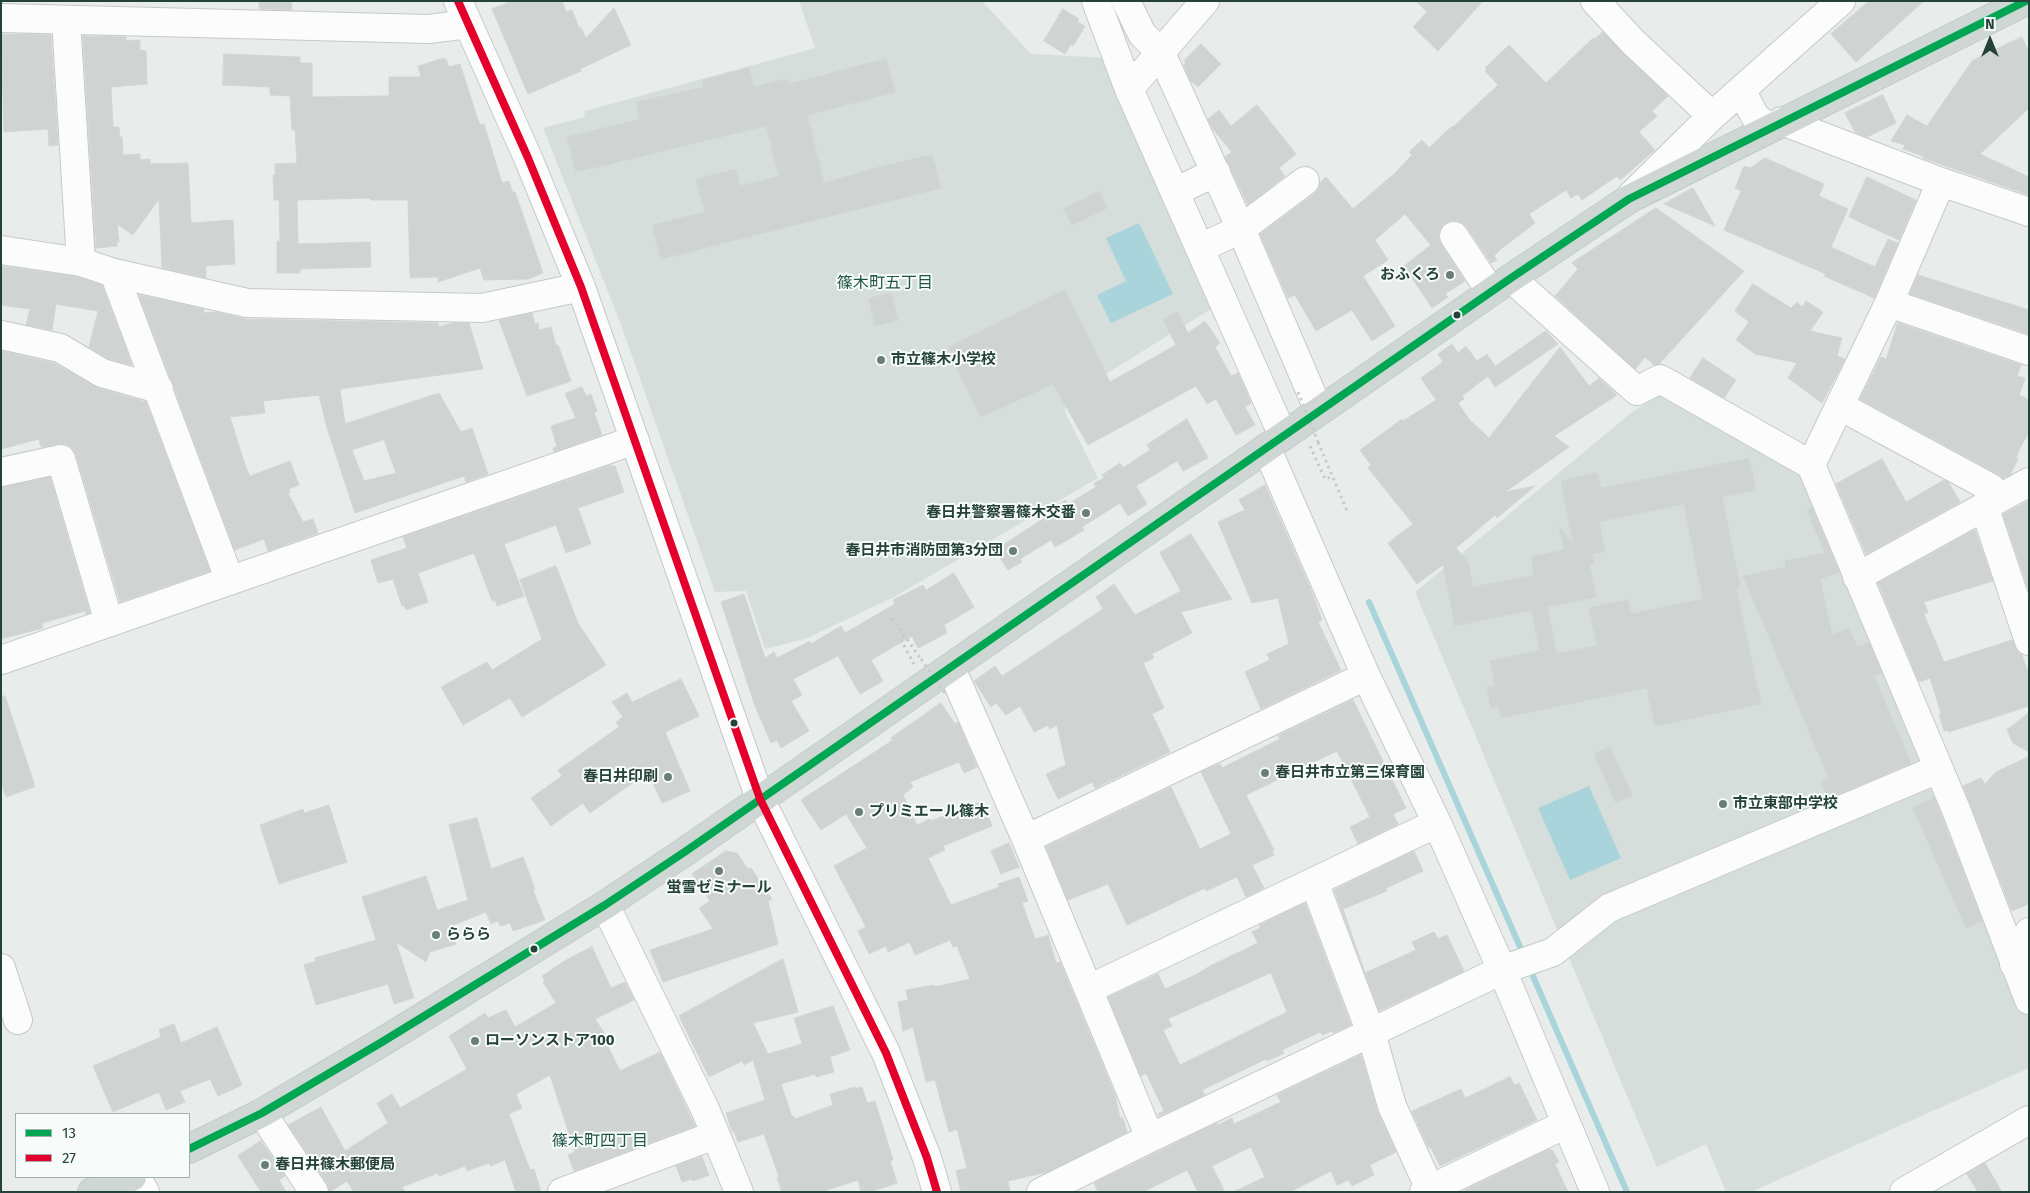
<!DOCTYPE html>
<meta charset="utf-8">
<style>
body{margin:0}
#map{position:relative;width:2030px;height:1193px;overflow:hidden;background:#e8edeb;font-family:"Fira Sans",sans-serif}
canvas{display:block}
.frame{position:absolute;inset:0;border:2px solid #24423a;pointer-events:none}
.legend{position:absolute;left:15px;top:1113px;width:175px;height:65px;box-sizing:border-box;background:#f7fbf9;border:1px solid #a3b1ad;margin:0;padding:6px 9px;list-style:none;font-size:15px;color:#24423a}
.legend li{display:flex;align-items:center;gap:10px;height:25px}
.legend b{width:25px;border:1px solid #a3b1ad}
.north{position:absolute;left:1965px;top:15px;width:50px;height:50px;-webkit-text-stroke:4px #f7fbf9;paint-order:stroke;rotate:0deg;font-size:14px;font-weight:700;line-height:20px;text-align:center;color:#24423a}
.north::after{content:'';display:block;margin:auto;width:18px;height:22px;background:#24423a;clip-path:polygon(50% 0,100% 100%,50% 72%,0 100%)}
</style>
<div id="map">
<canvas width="2030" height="1193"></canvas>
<div class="frame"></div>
<ul class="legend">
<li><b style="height:6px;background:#00a651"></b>13</li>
<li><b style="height:6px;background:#e4002b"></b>27</li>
</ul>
<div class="north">N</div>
</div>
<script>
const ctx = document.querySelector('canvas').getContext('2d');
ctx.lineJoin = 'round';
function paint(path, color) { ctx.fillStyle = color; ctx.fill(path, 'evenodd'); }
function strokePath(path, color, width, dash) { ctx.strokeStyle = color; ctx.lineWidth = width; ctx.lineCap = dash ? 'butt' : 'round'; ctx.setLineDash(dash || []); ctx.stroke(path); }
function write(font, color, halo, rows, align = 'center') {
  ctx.font = font + ' "Fira Sans","Noto Sans JP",sans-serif'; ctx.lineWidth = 4; ctx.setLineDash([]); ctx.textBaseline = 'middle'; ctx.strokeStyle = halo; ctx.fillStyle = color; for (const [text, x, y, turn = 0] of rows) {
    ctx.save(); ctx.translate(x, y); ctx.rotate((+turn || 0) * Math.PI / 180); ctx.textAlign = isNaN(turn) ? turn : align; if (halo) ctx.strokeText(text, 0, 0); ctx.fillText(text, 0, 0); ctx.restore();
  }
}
paint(new Path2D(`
 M799 1H982L1031 54 1109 58 1216 306 1067 398 1065 412 1098 478 894 597 805 639 765 649 746 591 715 592 620 322 543 128 584 117 585 111 815 48Z
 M1670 387 1803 464 2029 1015V1068L1751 1192H1726L1706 1144 1657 1167 1415 592 1631 413Z`), '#d6dedb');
paint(new Path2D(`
 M1139 223 1173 294 1111 323 1097 295 1126 281 1106 238Z
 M1589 786 1621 858 1570 880 1538 808Z`), '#a9d4db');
strokePath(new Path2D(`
 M1369 602 1524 956
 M1529 967 1627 1192`), '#a9d4db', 6);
const building = new Path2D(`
 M259 1H291L292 10 260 9Z
 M513 1H562L566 12 572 10 579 28H581L586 38 614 8 631 45 580 69 581 71 528 94 492 9Z
 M1416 1H1483L1438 51 1413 27 1427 12Z
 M1869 1H1924L1856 62 1831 34Z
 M1063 9 1079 19 1077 22 1085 26 1073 46 1071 44 1065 54 1044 41Z
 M1603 32 1668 96 1652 111 1657 116 1639 132 1655 150 1620 180 1617 176 1582 200 1578 194 1571 198 1566 190 1529 214 1535 223 1501 249 1494 256 1497 260 1491 263 1467 227 1461 222 1454 220 1445 223 1440 229 1438 236 1441 244 1465 281 1445 294 1448 297 1432 308 1404 266 1431 245 1405 214 1375 240 1388 260 1363 276 1395 326 1372 341 1352 310 1316 331 1295 295 1288 298 1260 234 1314 194 1319 188 1320 183 1326 177 1353 209 1395 173 1412 155 1409 152 1422 140 1429 148 1452 126 1453 127 1498 85 1485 71 1487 69 1485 68 1509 45 1546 83 1593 38 1594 39Z
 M27 34 51 35 58 145 49 146 48 129 4 132 1 35Z
 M83 36 126 37V41L140 40V50L146 51 147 84 111 87 113 127H119L120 137H122L123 155 140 154V160L150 159V164L188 163 191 223 233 220 235 264 206 266V278L162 268 159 199 133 235 117 224 119 242H117V246L96 248Z
 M2022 37 2029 52V108L1980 154 2029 177V195L1923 158V156L1903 149 1905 145 1891 141 1907 115 1927 126 1972 61Z
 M1201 44 1221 64 1198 87 1190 80 1184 65 1186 62 1184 61Z
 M224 54 300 57V63H312V97L389 96V77H421L418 66 444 58V60L446 59 449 67 460 64 479 123 481 125 484 124 502 183 509 181 513 193 515 192 543 273 528 279 484 280 480 268 438 282V277L410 278 408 200H371L370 198 297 200 298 244 370 242 371 267 300 269V273H277V241H280L279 200H274L273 175H275V164L297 163 295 130H292L290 96 270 95V87L223 85Z
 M886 59 895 92 807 115 824 183 883 166 932 155 941 188 661 259 652 225 705 212 696 179 736 169 740 186 779 176 766 126 576 172 567 137 640 119 636 102 704 87 702 80 749 68 754 87 787 79 788 84Z
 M1883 95 1896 123 1867 137 1855 132 1845 113Z
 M1257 105 1296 154 1279 168 1285 176 1248 205 1225 157 1232 152 1212 128 1208 119 1219 110 1231 126Z
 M1765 158 1824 184 1819 196 1848 209 1831 247 1875 267 1888 239 1898 243 1874 298 1824 276 1826 274 1724 230 1741 191 1735 188 1744 166 1750 168Z
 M1867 177 1916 200 1899 240 1849 217Z
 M1693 188 1715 226 1664 204Z
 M1099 192 1107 208 1072 225 1064 209Z
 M1656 208 1744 271 1660 363 1654 365 1645 357 1635 369 1555 296 1578 269 1572 263Z
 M1 266 77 277 102 285 132 365 108 359 89 347 98 311 56 304 52 330 26 325 30 309 1 305Z
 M1918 275 2029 310V334L1910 294Z
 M1753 284 1791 308 1797 302 1802 307 1806 301 1823 312 1810 331 1842 338 1837 356 1845 359 1822 403 1788 378 1797 363 1755 354 1736 340 1749 322 1735 311Z
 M1065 290 1110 382 1176 345 1163 319 1177 312 1188 333 1205 321 1220 343 1215 347 1231 376 1238 373 1251 403 1245 407 1255 425 1236 435 1216 399 1207 404 1196 386 1088 445 1053 384 981 417 951 356 949 347Z
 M891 293 898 320 875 326 869 299Z
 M139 295 204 309 203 313 215 312 246 319 438 323 439 327 453 323H469L483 369 340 389 345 424 439 393 461 432 472 428 488 474 466 482 464 476 355 513 327 428 319 395 263 401 265 413 230 417 246 468 250 476 290 461 299 485 289 489 290 492 288 493 303 522 313 519 318 533 268 551 264 539 235 550ZM384 440 396 473 364 481 352 450Z
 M532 313 535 324 538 323 539 330 551 327 556 346 558 345 571 381 527 396 499 320Z
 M1898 323 2021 365 2017 376 2025 378 2019 395 2029 400V432L2020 448 2016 458 2018 459 2010 475 2003 478 1998 474 1860 399 1881 357 1886 359Z
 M1546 331 1558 344 1495 387 1488 376 1462 396 1464 399 1458 403 1469 419 1489 438 1560 347 1589 386 1599 378 1617 395 1554 436 1569 447 1505 492 1535 486 1497 518 1495 515 1456 548 1468 562 1473 587 1534 575 1531 557 1564 550 1559 527 1573 543 1561 481 1597 473 1601 488 1749 458 1756 490 1722 497 1740 586 1736 588 1761 704 1655 726 1647 688 1501 718 1499 707 1491 708 1487 687 1495 686 1490 661 1540 650 1531 610 1455 626 1443 565 1417 584 1388 543 1413 524 1368 468 1371 465 1360 450 1402 419 1403 421 1436 400 1421 378 1443 362 1438 354 1452 344 1458 353 1466 346 1477 361 1487 354 1495 366ZM1684 504 1703 599 1631 614 1628 600 1589 608 1597 646 1557 653 1547 607 1596 597 1589 564 1594 563 1592 554 1605 551 1599 522Z
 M1 351 54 363 98 388 146 402 210 571 120 602 76 455 72 448 66 444H58L41 447 39 439 1 449Z
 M1703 358 1736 380 1724 398 1690 378Z
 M582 387 586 396 591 394 597 411 594 412 602 435 554 452 553 448 557 447 551 426 576 418 565 394Z
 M1187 419 1208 458 1183 471 1177 461 1136 486 1147 504 1128 516 1120 503 1082 527 1084 530 1064 542 1055 547 1051 540 1020 559 1022 562 1008 570 995 550 1049 515 1046 512 1066 500 1068 504 1096 487 1094 483 1104 478 1102 475 1120 463 1123 468 1150 450 1147 445Z
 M1882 459 1906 502 1944 480 1949 483 1960 502 1866 554 1836 484Z
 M612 465 613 467 615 466 624 492 578 508 591 544 566 553 556 525 504 544 524 596 497 606 495 600 492 601 474 553 418 573 428 602 406 610 404 605 402 606 393 579 378 583 371 560 407 548 403 537Z
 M50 477 90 613 86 614 85 611 42 623 43 628 1 639V487Z
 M1265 485 1311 590 1322 620 1318 622 1341 670 1261 709 1245 672 1270 660 1267 654 1289 644 1278 598 1252 603 1218 522 1245 510 1239 500Z
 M2029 501V591L2003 514Z
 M1812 508 1839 572 1820 579 1832 635 1849 628 1857 647 1869 643 1882 673 1874 676 1911 763 1828 799 1821 782 1829 778 1743 576 1786 567 1785 561 1825 553 1807 510Z
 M1975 530 1993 581 1924 602 1928 612 1924 614 1944 662 2012 640 2018 652 2022 655 2029 675V706L1949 732 1948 730 1944 731 1939 714 1941 713 1930 678 1919 682 1878 583Z
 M1191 534 1232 599 1181 612 1192 633 1152 654 1154 658 1143 663 1164 708 1152 714 1170 752 1095 788 1092 782 1058 799 1046 774 1066 765 1057 725 1050 729 1048 725 1034 732 1020 706 1006 715 996 703 991 707 974 681 995 666 1002 676 1103 609 1096 597 1114 584 1135 615 1181 591 1160 553Z
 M556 566 578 623 606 665 522 717 510 698 463 725 441 687 487 662 492 670 542 639 520 580Z
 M954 573 974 607 944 625 947 633 918 648 912 636 871 660 883 681 860 694 838 656 793 679 802 695 791 701 809 731 781 748 777 740 771 743 755 706 721 602 744 594 765 658 774 652 777 658 810 641 811 644 841 626 845 633 895 604 893 600 923 585 926 590Z
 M681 679 699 716 665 732 690 791 662 803 648 772 590 813 583 803 551 826 531 798 562 776 558 770 619 727 616 722 623 717 612 702 627 693 632 702Z
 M5 696 34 783V787L6 797 1 782V697Z
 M1353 700 1406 808 1393 814 1398 824 1358 844 1350 827 1370 817 1337 751 1246 795 1274 850 1272 851 1274 855 1252 865 1264 888 1246 897 1237 877 1206 891 1205 888 1127 925 1108 884 1068 900 1046 847 1171 787 1200 849 1231 834 1201 772 1220 764 1222 768 1280 739 1278 736Z
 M941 703 955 724 958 722 977 767 964 773 959 762 910 782 913 787 903 795 917 825 930 819 931 821 982 801 992 826 943 846 945 850 928 858 951 905 999 887 998 884 1019 877 1028 901 1022 903 1035 939 1048 935 1056 963 1060 962 1115 1095 1120 1118H1123L1127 1132 1047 1172 1008 1181 1010 1192H961L956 1171 967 1168 957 1129 949 1132 935 1080 926 1082 913 1027 903 1031 898 1002 908 1000 906 990 934 985V987L970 979 957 946 953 947 950 940 915 955 910 942 888 952 886 946 869 954 858 931 866 927 834 866 867 848 846 814 821 830 801 800 893 740 891 738Z
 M2029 713V752L2013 743 2007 730Z
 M1610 747 1632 795 1616 803 1594 754Z
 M2029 757V904L2012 911 1963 786 1981 778 1985 784 1996 772Z
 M1934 798 1982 921 1966 928 1913 808Z
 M329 805 347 862 279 884 260 825 303 809 304 813Z
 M477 818 491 869 523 857 535 889 533 890 545 920 513 931 510 923 501 926 497 921 491 924 486 912 451 926 456 944 430 952 426 962 396 942 414 998 394 1004 388 984 316 1005 304 965 316 961 315 958 376 940 362 897 426 876 437 910 468 900 449 825Z
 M1009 843 1019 867 1001 874 991 851Z
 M726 851 737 853 748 869 751 868 772 899 768 901 778 944 663 982 650 950 713 929 699 908 710 901 692 874Z
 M1414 851 1423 871 1386 888 1387 891 1343 909 1365 973 1416 950 1412 942 1434 932 1438 939 1447 935 1464 971 1379 1011 1334 890Z
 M1305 903 1351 1025 1333 1033 1332 1031 1322 1035 1320 1032 1282 1050 1284 1053 1267 1061 1266 1059 1202 1090 1205 1095 1159 1116 1158 1114 1164 1111 1146 1073 1141 1076 1108 997 1158 974 1165 989 1197 974 1210 966 1258 943 1252 932 1260 928 1259 925ZM1271 973 1287 1012 1180 1065 1163 1030 1172 1026 1168 1019Z
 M592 947 611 988 625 982 634 1000 595 1019 605 1034 603 1036 620 1071 660 1052 695 1126 574 1171 568 1155 575 1152 550 1075 516 1094 522 1108 509 1114 530 1170 534 1169 541 1192H516L505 1160 490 1166 489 1163 467 1171 465 1166 439 1176 438 1173 402 1187 405 1192H354L347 1181 330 1192 327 1183 288 1125 321 1107 345 1151 388 1123 377 1103 392 1094 400 1108 467 1069 449 1036 485 1013 488 1018 506 1010 515 1027 556 1003 543 982 545 981 542 976 566 960Z
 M783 959 798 1012 753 1023 768 1054 802 1044 794 1018 833 1006 850 1050 830 1057 834 1072 816 1077 815 1074 781 1084 792 1117 794 1116 795 1119 833 1105 830 1094 855 1087V1089L862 1087 867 1103 875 1101 893 1160 890 1161 897 1183 870 1192H861L858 1180 821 1192H782L777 1178 779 1177 764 1134 738 1142 734 1131H732L726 1113 765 1100 753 1060 744 1065 742 1061 709 1077 679 1016Z
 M174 1024 181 1043 217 1027 242 1085 218 1096 210 1079 180 1091 185 1102 166 1110 159 1092 113 1112 93 1066 161 1037 159 1030Z
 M1361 1055 1377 1110 1396 1152 1370 1165 1374 1175 1352 1186 1349 1180 1337 1185 1331 1171 1290 1192H1233L1265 1177 1251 1147 1212 1166 1225 1192H1198L1187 1170 1143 1192H1098L1094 1183 1217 1123 1218 1125 1232 1118 1234 1124 1281 1102 1277 1095Z
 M1510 1077 1514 1085 1519 1083 1537 1120 1440 1166 1431 1148 1428 1147 1412 1111 1461 1089 1465 1098Z
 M261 1141 285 1176 279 1180 286 1192H261L238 1156Z
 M1549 1149 1553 1151 1559 1162 1555 1164 1568 1192H1466L1465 1190Z
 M702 1157 709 1175 693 1181 692 1179 682 1182 676 1166Z
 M1985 1163 2002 1192H1978L1967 1174Z`);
paint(building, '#cfd4d2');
strokePath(building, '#d1d6d4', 1);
const minor = new Path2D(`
 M458 1 528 158 581 287 760 799 886 1053 927 1158 937 1192
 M1096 1 1129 89 1283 436
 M1126 1 1142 34 1161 53 1241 229 1319 411
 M1595 1 1633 42 1712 116
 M1 18 429 29 468 24
 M66 20 81 262
 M1129 89 1205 1
 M1741 90 1756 118 1770 127
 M1782 121 1941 182 2029 212
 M1941 182 1889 303 1811 465 1957 812 2029 1000
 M1175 192 1216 172
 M1631 196 1712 116 1841 1
 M1454 236 1491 292
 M1200 248 1241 229 1305 181
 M1 250 81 262 114 273 247 303 482 308 581 287
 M114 273 230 581
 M1511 278 1637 391 1660 379 1811 465
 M1889 303 2029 351
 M1 335 60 348 102 373 159 389
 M1840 406 1991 488 1998 499
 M1267 449 1366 676 1437 823 1502 970 1595 1192
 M1 472 61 459 109 622
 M1984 506 2029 641
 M1857 577 2029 482
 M1 660 635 440
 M951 668 1026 839 1150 1138
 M1026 839 1366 676
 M1314 882 1371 1033 1392 1106 1430 1189
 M605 905 705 1109 739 1192
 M2014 964 2029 932
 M1 968 18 1020
 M1089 989 1437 823
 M262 1113 314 1192
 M136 1177 145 1192
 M562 1192 715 1135
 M1041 1192 1150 1138 1502 970 1553 952 1609 908 1938 769
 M1424 1192 1566 1124
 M1904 1192 2029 1120`);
const major = new Path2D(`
 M189 1149 262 1113 382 1042 605 905 686 851 1511 278 1629 199 2026 1
 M92 1192 132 1177`);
strokePath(minor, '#c5cac8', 30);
strokePath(major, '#c3ccc9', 30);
strokePath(new Path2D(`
 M1318 442 1347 511
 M1310 446 1325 479 1333 476
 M892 618 921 659
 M904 635 900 638 914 664`), '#c3ccca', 3, [2.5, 4]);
strokePath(minor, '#fcfcfc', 28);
strokePath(major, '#cfd7d5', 28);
strokePath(new Path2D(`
 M1298 392 1318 442
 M921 659 945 693`), '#c3ccca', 3, [2.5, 4]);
strokePath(new Path2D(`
 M189 1149 262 1113 382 1042 605 905 686 851 1511 278 1629 199 2026 1`), '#00a651', 8);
strokePath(new Path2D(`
 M458 1 528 158 581 287 760 799 886 1053 927 1158 937 1192`), '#e4002b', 8);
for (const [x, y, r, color] of [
 [1450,275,5,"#697e78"],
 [1457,315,4.5,"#24423a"],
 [881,360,5,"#697e78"],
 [1086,513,5,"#697e78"],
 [1013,551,5,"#697e78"],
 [734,723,4.5,"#24423a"],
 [1265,773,5,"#697e78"],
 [668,777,5,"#697e78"],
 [1723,804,5,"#697e78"],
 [859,812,5,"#697e78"],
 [719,871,5,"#697e78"],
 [436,935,5,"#697e78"],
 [534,949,4.5,"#24423a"],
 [475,1041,5,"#697e78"],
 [265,1165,5,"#697e78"]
]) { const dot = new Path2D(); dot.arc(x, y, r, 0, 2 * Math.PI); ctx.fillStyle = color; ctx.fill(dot); strokePath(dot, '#f7fbf9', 2); }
write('bold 15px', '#24423a', '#f7fbf9', [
 ["おふくろ",1440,275,"right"],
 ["市立篠木小学校",891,360],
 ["春日井警察署篠木交番",1076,513,"right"],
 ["春日井市消防団第3分団",1003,551,"right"],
 ["春日井市立第三保育園",1275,773],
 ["春日井印刷",658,777,"right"],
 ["市立東部中学校",1733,804],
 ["プリミエール篠木",869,812],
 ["蛍雪ゼミナール",719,888,"center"],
 ["ららら",446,935],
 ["ローソンストア100",485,1041],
 ["春日井篠木郵便局",275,1165]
], 'left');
write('16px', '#1f5548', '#f7fbf9', [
 ["篠木町五丁目",885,284],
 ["篠木町四丁目",600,1142]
]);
</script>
